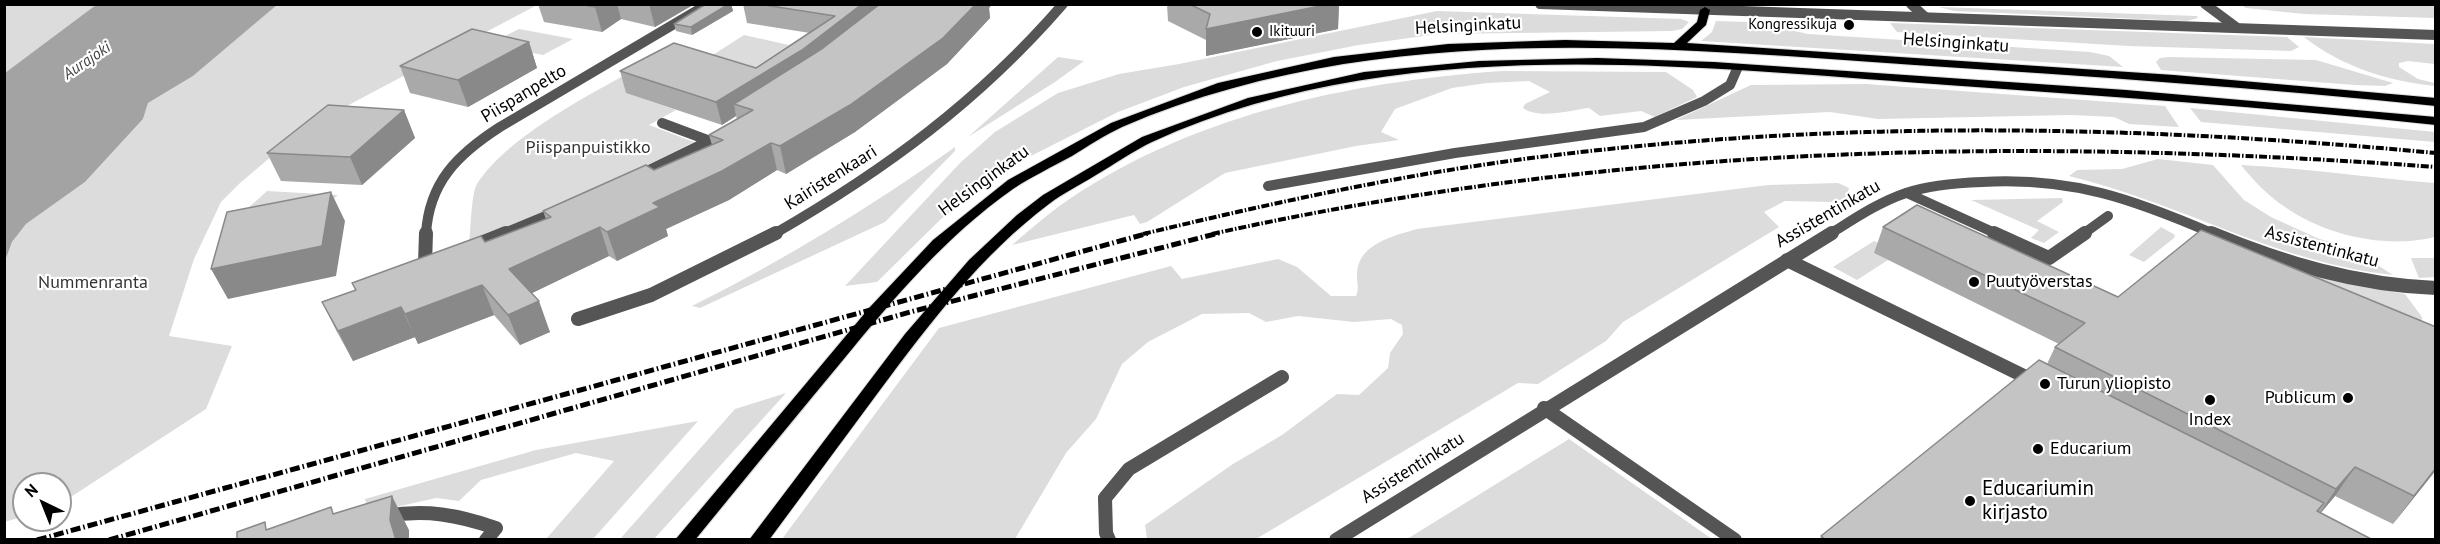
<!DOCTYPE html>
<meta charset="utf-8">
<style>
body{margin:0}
#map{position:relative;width:2440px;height:544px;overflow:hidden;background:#fff;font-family:"PT Sans",sans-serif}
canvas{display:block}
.frame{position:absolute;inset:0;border:6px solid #000;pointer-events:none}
.north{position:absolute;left:12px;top:472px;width:60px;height:60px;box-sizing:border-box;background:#fff;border:2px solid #999;border-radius:50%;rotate:317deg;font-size:16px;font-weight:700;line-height:24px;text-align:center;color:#000}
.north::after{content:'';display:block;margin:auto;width:21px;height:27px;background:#000;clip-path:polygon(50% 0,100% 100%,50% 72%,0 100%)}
</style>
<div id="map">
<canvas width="2440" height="544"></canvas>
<div class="frame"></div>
<div class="north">N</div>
</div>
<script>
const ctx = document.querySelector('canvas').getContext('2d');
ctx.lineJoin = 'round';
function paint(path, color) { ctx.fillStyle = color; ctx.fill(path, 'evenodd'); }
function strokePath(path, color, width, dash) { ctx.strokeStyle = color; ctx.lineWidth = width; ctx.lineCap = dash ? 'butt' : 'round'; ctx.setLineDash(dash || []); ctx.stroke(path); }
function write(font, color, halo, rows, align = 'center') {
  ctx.font = font + ' "PT Sans",sans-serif'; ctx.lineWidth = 4.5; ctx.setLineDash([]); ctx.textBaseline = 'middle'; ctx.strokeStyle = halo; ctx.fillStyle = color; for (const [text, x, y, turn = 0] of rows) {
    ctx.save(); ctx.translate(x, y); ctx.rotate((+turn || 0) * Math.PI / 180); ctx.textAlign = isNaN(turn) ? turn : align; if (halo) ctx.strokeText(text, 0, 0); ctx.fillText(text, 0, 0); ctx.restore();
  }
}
paint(new Path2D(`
 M4 5H136L5 97Z
 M277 5H537L328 116 285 145 240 183 221 202 194 259 169 336 232 346 206 409 60 504V484H24V516L5 522V261L12 242 26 224 85 182 143 119 148 103 193 76Z
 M2241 5H2435V18L2304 14 2246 8Z
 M1939 7 2197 16 2198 18 2187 21 1954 11Z
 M1437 11 1681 19 1689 22 1682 29 1672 31 1438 34 1359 45 1277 61 1184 87 1118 112 1015 164 941 219 877 282 845 286 961 162 995 132 1058 93 1119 74 1179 64Z
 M1716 21 1776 23 1790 30 1808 34 2090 52 2109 56 2123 67 1701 41 1712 32Z
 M1890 23 2287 37 2299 47 2291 51 2129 46 1897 32Z
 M519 29 573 39 543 55 489 44Z
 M744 35 789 45 754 68 708 58Z
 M2304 37 2435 44V64L2408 61 2399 63V67L2418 79 2435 83V86C2388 81 2342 67 2304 37Z
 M1058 57 1084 61 1055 82 968 137Z
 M2168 57 2316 60 2393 83 2385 86 2355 85 2161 70 2156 62 2160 58Z
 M656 58 633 95 676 110 649 125 694 142 608 185 469 243C471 230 471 194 477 184 511 132 601 89 656 58Z
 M1502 71 1666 72 1693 90 1697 97 1655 117 1641 111 1600 116 1589 108C1570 110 1540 120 1523 108L1525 104 1550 92 1529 81 1487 83 1452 88 1395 109 1381 132 1399 140 1356 146 1225 173 1147 222 1140 224 1134 215 1012 245C1027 232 1042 219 1058 207 1186 116 1347 82 1502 71Z
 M1866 84 2165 106 2179 127 2129 124 2114 117 2071 115 1878 119 1830 112 1676 120 1751 85Z
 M2190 108 2435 132V142L2201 122Z
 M955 147V151L885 222 700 308 692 306C784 260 871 207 955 147Z
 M2158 159 2213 165 2244 200 2271 217 2317 238 2354 250 2393 275C2277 263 2181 203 2069 176L2077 170 2122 169Z
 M2241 165C2306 168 2371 178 2435 183V237C2387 249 2326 236 2285 207 2268 196 2254 181 2241 165Z
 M1838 183 1849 188 1846 199 1832 202 1785 201 1764 212 1779 227 1623 322 1606 341 1538 384 1518 383 1256 539H1147L1145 525 1233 464 1282 435 1337 394 1359 395 1388 368 1390 353 1403 334 1402 325 1391 319 1354 322 1298 316 1266 322 1249 313 1202 314 1148 342 1122 364 1096 419 1066 453 1015 539H782L939 328 1171 266 1182 279 1278 259 1297 267 1331 296H1356C1360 287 1356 281 1357 272 1360 243 1394 236 1417 229L1768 185Z
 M267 191 338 195 322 209H247Z
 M2062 198 2063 202 2037 221 2059 232 2044 243 2031 238 2039 230 1971 200Z
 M2161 227 2175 235 2174 238 2144 262 2129 255Z
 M1874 241 1885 246 1875 253 1888 260 1857 280 1833 267Z
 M2411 258H2435V277L2419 278Z
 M2305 274 2405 294 2422 317V323Z
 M786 393 654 539H620L735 409Z
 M698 421 593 539H546L614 461 576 453 481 480 459 501 436 498 369 513 365 499 536 450Z
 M1569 439 1712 539H1407Z`), '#dcdcdc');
paint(new Path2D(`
 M96 5H277L193 76 148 103 143 119 85 182 26 224 12 242 5 261V73Z`), '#a3a3a3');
const primary = new Path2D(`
 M1705 7 1710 10 1706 25 1687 43 2174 75 2436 98V106C2262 88 2088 76 1915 65 1650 47 1373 19 1122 127 1105 135 1088 146 1072 156 1052 167 1031 177 1013 189 946 236 894 298 843 360 793 420 744 480 695 540H675L870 307 933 240 1008 180 1111 123 1218 83 1334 57 1448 44 1565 40 1674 43 1697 22 1700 10Z
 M1597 58 1714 62 2126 90 2436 117V125C2269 107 2101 96 1934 84 1679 66 1392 32 1152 142 1133 151 1115 164 1096 175 1080 185 1063 193 1049 204 981 255 930 323 880 390 843 440 806 490 769 540H749L905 334 969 260 1017 215 1043 195 1142 137 1248 98 1364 72 1479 61Z`);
strokePath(primary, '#dbdbdb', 2);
strokePath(new Path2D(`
 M1911 4 1925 17
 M2205 4 2236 27
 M662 123 710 141
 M639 175 723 134
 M1268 186 1455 153 1644 127 1704 101 1730 85 1737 69
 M1907 193 1997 234
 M502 234 560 210
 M2083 234 2108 216`), '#555', 10);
strokePath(new Path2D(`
 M1994 233 2049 258 2085 233
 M471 247 506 233
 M1787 260 2034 381
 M1544 408 1735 540
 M386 516C426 509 458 515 496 528L486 540
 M1109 540 1106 533 1105 498 1129 469 1282 377`), '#555', 14);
strokePath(new Path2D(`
 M426 234C429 182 458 154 500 127L708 4
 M774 234C885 170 979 101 1063 4
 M1830 234C1854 219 1879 202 1906 193 1930 185 1956 183 1982 182 2072 177 2133 199 2214 234`), '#555', 10);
strokePath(new Path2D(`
 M2211 233C2283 263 2357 285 2436 288
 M425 264 426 233
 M578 319 651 295 776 233
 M1336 540 1832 233`), '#555', 14);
strokePath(new Path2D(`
 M1540 4 2436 35`), '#555', 10);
paint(primary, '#000');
strokePath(new Path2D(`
 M1143 234C1264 205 1386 178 1509 161 1817 119 2127 124 2436 153
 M1212 234C1617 144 2024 137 2436 167`), '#000', 4, [8, 2, 1.5, 2]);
strokePath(new Path2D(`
 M37 540 1149 233
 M109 540 914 311 1219 233`), '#000', 5, [10, 3, 1.5, 3]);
paint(new Path2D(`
 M538 4H693V5L655 27 621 19 602 32 544 22Z
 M706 4H731L733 11 692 35 676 31 674 24Z
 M743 4H992L989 8 990 18 947 64 855 132 786 174 777 170 729 200 666 229 668 236 617 261 609 256 531 293 550 332 520 345 494 315 418 344 415 337 353 361 337 332 322 302 355 290 352 283 485 242 546 219 543 211 654 170 712 145 709 135 737 119 736 116 722 125 626 93 620 71 756 68 810 33 747 23Z
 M1167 4H1339L1338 29 1206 56V40L1168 21Z
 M529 42 537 68 468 107 410 93 400 66Z
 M404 110 415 138 362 185 281 181 267 153Z
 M1883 227 2118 297 2436 327V470L2393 524 2335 496 2321 513 2373 540H1820L1821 536 2047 364 2055 347 2059 344 1874 253Z`), '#a9a9a9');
paint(new Path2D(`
 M599 4H617L621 19 602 32 595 7Z
 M649 4H693V5L655 27Z
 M729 4H731L733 11 692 35 691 27Z
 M862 4H882L883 13 734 104 736 116 722 125 716 102Z
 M976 4H992L989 8 990 18 947 64 855 132 786 174 780 146Z
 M1330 4H1339L1338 29 1206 56V29Z
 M529 42 537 68 468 107 458 80Z
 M404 110 415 138 362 185 350 157Z
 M771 143 777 170 729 200 666 229 668 236 617 261 607 232 653 203Z
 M331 192 345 221 336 276 228 299 211 269Z
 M600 227 609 256 520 299 509 269Z
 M482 285 494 315 418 344 405 314Z
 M539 301 550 332 520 345 508 315Z
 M401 307 415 337 353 361 338 331Z
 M2355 467 2335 496 2317 517 2336 489Z
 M2436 468V470L2393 524 2414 496Z
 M392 496 409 530V540H396L390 520Z`), '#898989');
const building = new Path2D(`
 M578 4H599L595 7Z
 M706 4H729L691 27 674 24Z
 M758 4H862L802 50 716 102 620 71 674 43 756 68 835 16Z
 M880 4H976L943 38 850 105 780 146 771 143 722 171 653 203 660 207 607 232 600 227 509 269 539 301 508 315 482 285 405 314 401 307 338 331 322 302 356 290 352 283 481 236 485 242 551 217 543 211 646 165 654 170 723 140 709 135 753 110 734 104 823 48Z
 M1189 4H1330L1206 29 1210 14Z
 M472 29 529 42 458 80 400 66Z
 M328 105 404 110 350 157 267 153Z
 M331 192 322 246 211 269 227 212Z
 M1917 205 2118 297 2201 230 2436 327V468L2414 496 2355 467 2336 489 2055 347 2085 323 1883 227Z
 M2039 360 2324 503 2317 511 2373 540H1826L1821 536Z
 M392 496 390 520 396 540H237V532L265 522 266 530 331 507 333 514Z`);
paint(building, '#c4c4c4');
strokePath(building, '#898989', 1.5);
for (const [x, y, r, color] of [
 [1849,25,6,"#000"],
 [1257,32,6,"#000"],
 [1974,282,6,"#000"],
 [2045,384,6,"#000"],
 [2348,398,6,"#000"],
 [2210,400,6,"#000"],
 [2038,449,6,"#000"],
 [1970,501,6,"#000"]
]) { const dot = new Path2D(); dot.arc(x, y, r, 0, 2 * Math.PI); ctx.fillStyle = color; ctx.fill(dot); strokePath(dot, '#fff', 2); }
write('15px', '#000', '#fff', [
 ["Kongressikuja",1837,25],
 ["Ikituuri",1269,32,"left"]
], 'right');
write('italic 16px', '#444', '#fff', [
 ["Aurajoki",87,61,-34]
]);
write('18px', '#000', '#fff', [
 ["Helsinginkatu",1468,26,-3],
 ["Helsinginkatu",1956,43,4],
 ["Piispanpelto",524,94,-31],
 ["Kairistenkaari",831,178,-32],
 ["Helsinginkatu",984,181,-36],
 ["Assistentinkatu",1828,214,-30],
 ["Assistentinkatu",2322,247,15],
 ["Assistentinkatu",1413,468,-32]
]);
write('18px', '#333', '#fff', [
 ["Piispanpuistikko",588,148],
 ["Nummenranta",93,283]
]);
write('18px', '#000', '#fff', [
 ["Puutyöverstas",1986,282],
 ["Turun yliopisto",2057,384],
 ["Publicum",2336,398,"right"],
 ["Index",2210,420,"center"],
 ["Educarium",2050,449]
], 'left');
write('21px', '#000', '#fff', [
 ["Educariumin",1982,489],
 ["kirjasto",1982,513]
], 'left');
</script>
